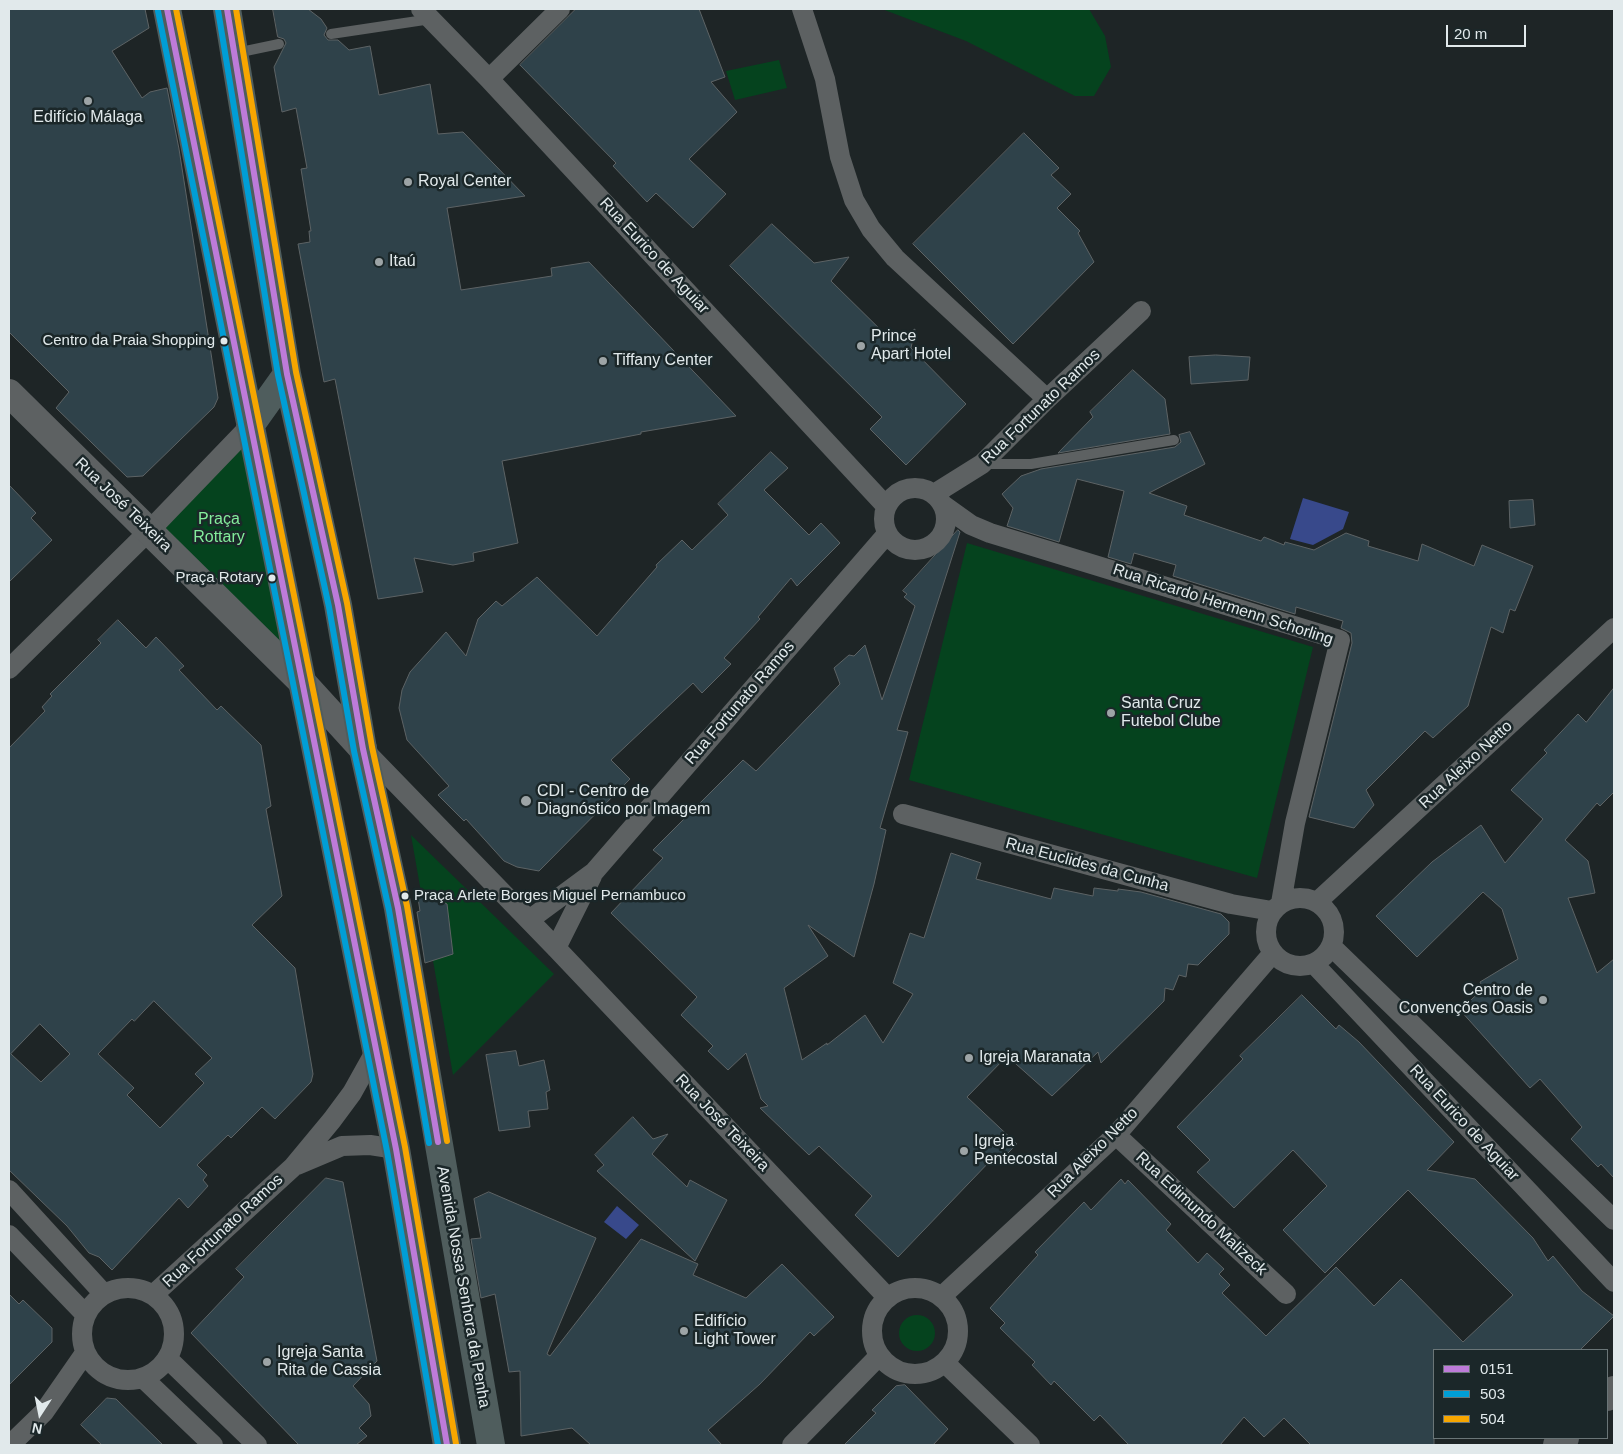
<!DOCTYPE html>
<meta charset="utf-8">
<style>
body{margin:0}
#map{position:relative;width:1623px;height:1454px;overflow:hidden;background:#1e2526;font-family:Helvetica,sans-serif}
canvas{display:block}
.frame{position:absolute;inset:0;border:10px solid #e1e9eb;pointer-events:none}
.legend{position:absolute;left:1433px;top:1349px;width:175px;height:90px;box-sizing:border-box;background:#1b2729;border:1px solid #6a7577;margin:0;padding:6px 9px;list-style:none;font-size:15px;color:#e1e9eb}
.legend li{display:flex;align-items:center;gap:10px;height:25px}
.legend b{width:25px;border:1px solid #6a7577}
.north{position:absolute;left:15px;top:1389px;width:50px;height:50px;-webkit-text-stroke:4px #1b2729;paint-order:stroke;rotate:191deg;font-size:14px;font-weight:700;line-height:20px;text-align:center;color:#e1e9eb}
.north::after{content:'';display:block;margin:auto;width:18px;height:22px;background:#e1e9eb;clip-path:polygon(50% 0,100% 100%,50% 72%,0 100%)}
.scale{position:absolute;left:1446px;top:25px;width:80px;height:22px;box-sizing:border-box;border:2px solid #e1e9eb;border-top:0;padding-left:6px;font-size:15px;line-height:18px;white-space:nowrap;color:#e1e9eb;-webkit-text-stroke:4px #1b2729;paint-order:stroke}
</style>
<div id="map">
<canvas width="1623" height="1454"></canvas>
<div class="frame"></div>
<ul class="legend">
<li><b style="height:6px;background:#bd7bd9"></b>0151</li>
<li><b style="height:6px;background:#009ed6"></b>503</li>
<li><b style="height:6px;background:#f7a600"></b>504</li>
</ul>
<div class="north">N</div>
<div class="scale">20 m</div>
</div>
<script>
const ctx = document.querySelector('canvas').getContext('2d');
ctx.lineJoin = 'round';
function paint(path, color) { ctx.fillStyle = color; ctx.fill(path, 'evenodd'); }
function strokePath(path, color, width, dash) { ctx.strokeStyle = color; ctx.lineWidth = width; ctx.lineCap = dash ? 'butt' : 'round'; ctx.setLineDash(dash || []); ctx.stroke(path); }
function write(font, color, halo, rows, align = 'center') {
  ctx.font = font + ' Helvetica,sans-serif'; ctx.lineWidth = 5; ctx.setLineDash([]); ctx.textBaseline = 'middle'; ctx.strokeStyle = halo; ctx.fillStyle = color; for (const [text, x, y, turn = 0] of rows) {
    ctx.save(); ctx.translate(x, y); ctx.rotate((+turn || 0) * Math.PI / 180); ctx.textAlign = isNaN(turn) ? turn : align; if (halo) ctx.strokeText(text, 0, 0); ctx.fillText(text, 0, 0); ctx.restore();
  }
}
paint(new Path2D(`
 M882 9H1089L1105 36 1111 67 1094 96H1075L966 41Z
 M779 60 787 88 735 100 726 71Z
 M247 437 291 657 155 531Z
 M967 543 1313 647 1257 878 909 780Z
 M411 835 554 974 453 1075Z
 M899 1333a18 18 0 1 1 36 0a18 18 0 1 1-36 0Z`), '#05431e');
paint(new Path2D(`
 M1303 498 1349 512 1343 529 1313 545 1290 539Z
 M617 1206 639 1225 626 1239 604 1222Z`), '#38498b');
const building = new Path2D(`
 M9 9H145L149 28 112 51 142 98 150 92 167 88 179 149 218 398 214 407 143 476 127 477 56 408 69 392 9 332Z
 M273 9H308L321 19 327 28 324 35 328 40H338L349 50 370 46 379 95 430 84 438 134 463 132 525 196 447 208 461 290 552 276 551 268 589 262 736 416 641 432V434L502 461 518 543 473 553 474 561 453 565 414 558 423 592 378 599 335 379 324 382 298 244 310 242 309 231H311L301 169 307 168 296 108 282 112 274 67 286 43 284 39 278 37Z
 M576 9H699L725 77 711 82 737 112 689 159 726 194 693 228 656 193 647 202 613 166 616 163 520 65Z
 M1024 133 1059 168 1051 175 1071 194 1057 208 1080 231 1078 233 1094 262 1013 344 913 244Z
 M772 224 814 263 849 257 831 281 893 342 915 329 911 348 966 404 906 465 870 429 882 417 730 266Z
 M1216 355 1250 357 1248 380 1191 384 1189 357Z
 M1133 370 1165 399 1170 434 1058 453 1093 417 1090 412Z
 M1190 432 1205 464 1149 493 1187 506 1184 515 1261 541 1264 537 1284 545 1285 542 1314 550 1346 533 1369 541 1368 546 1418 561 1422 544 1474 566 1482 545 1533 566 1515 611 1510 609 1503 633 1491 627 1468 706 1433 738 1425 731 1366 790 1374 805 1354 828 1309 817 1352 643 1351 633 1341 628 1343 621 1296 607 1295 614 1173 576 1176 565 1134 553 1131 564 1108 557 1124 491 1077 479 1059 542 1007 526 1013 508 1002 494 1021 476 1041 469 1175 447 1181 442 1179 435Z
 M771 452 788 468 764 490 809 535 821 523 840 543 797 586 791 578 758 617 760 619 724 658 731 664 702 693 693 683 611 760 630 779 539 871 517 867 504 861 466 819 464 821 438 795 449 786 407 740 399 708 402 690 410 672 446 632 466 656 478 619 496 601 502 606 537 577 597 636 657 567 656 565 682 540 692 550 728 515 718 504Z
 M9 485 36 513 31 518 52 540 9 582Z
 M1533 500 1535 525 1510 528 1509 501Z
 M958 530 960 532 897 730 908 732 880 828 886 830 874 884 854 957 808 925 828 956 784 988 802 1060 827 1043V1045L865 1015 883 1043 913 994 893 983 910 933 924 938 951 853 981 863 976 879 1051 899 1054 888 1093 896 1094 888 1118 891V889L1141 892 1221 914 1229 922V934L1198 965 1188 964 1186 977 1179 975 1173 990 1165 988 1164 1001 1101 1063 1098 1052 1052 1096 1007 1056 967 1097 1017 1144 998 1163 993 1158 898 1257 855 1215 872 1196 819 1146 809 1155 760 1108 768 1106 761 1099 746 1053 728 1070 708 1051 713 1046 681 1015 697 997 611 913 663 858 653 850 743 760 756 771 840 684 834 668 849 655 854 656 865 645 882 700 915 606 904 597 907 594 903 591Z
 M118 620 146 648 156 637 184 666 179 670 217 710 221 706 261 745 271 806 266 809 282 896 252 925 295 968 313 1074 311 1082 275 1119 262 1107 231 1138 228 1135 197 1165 207 1175 203 1180 208 1186 188 1208 179 1198 112 1270 99 1257 89 1253 67 1226 9 1170V748L45 711 42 707 52 696 50 694 101 643 98 640ZM154 1001 212 1058 195 1074 204 1083 160 1128 127 1095 134 1088 98 1054 132 1019 134 1021ZM40 1024 70 1054 41 1082 11 1054Z
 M1614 688V792L1600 806 1597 803 1565 840 1588 861 1595 893 1568 898 1597 973 1614 959V1178L1601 1164 1598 1167 1571 1139 1582 1127 1540 1079 1530 1088 1460 1010 1483 989 1480 982 1518 959 1502 909 1483 892 1417 957 1376 916 1432 862 1481 825 1505 863 1543 819 1511 790 1547 753 1544 750 1578 714 1586 722Z
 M440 894 441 901 447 904 453 954 425 963 417 912 420 911 418 898Z
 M1302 995 1336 1029 1339 1025 1359 1042 1454 1142 1427 1170 1475 1179 1533 1238 1548 1261 1553 1256 1582 1291 1614 1316 1580 1350H1434V1445H1311L1284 1418 1264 1437 1244 1417 1220 1445H1129L1100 1415 1094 1421 1054 1381 1051 1385 1032 1365 1035 1362 1000 1328 1005 1323 990 1308 1038 1255 1035 1252 1084 1202 1091 1210 1121 1179 1125 1184 1128 1180 1171 1224 1166 1230 1198 1263 1207 1253 1224 1269 1219 1274 1230 1285 1222 1293 1266 1336 1336 1267 1374 1306 1401 1279 1463 1342 1513 1295 1408 1190 1325 1273 1283 1230 1327 1186 1293 1150 1234 1208 1197 1172 1210 1160 1177 1127 1243 1059 1240 1056Z
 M516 1051 519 1066 544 1060 550 1090 546 1092 548 1109 528 1111 530 1127 499 1131 486 1055Z
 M633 1117 653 1139 668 1134 652 1154 687 1187 690 1180 727 1200 695 1261 597 1171 604 1165 595 1155Z
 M326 1178 343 1182 377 1361 353 1386 369 1404 371 1416 359 1428 367 1436 356 1445H299L191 1333 244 1277 236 1269Z
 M489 1192 596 1238 547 1354 550 1356 641 1239 698 1264 693 1275 746 1298 782 1264 834 1317 814 1336 810 1332 760 1384 708 1430 722 1445H591L572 1428 521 1436 520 1371 509 1372 495 1294 481 1298 471 1239 481 1238 474 1199Z
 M9 1294 19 1304 23 1300 52 1328V1342L9 1385Z
 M905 1385 948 1429 933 1445H844L876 1413 872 1410 896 1386Z
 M107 1398 116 1399 163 1445H102L81 1425Z`);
paint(building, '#2f424a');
strokePath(building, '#5d6365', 1);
strokePath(new Path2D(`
 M331 34 431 19
 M236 53 279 44
 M983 464H1031L1174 440`), '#5d6162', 10);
strokePath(new Path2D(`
 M421 9 489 79 886 506
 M802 9 825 79 840 157 854 200 871 229 895 258 1047 399
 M489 79 560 9
 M884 519a31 31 0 1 1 62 0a31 31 0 1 1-62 0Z
 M934 494 982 464 1047 399 1141 311
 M943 505 971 525 990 533 1340 640 1295 823 1281 903
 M9 669 150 530 250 426
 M363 749 556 948 888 1298
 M903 814 1231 904 1272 911
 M1266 932a34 34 0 1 1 68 0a34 34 0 1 1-68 0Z
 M1317 902 1614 628
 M529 920 594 872 887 534
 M1331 946 1614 1220
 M556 948 592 876
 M1314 964 1614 1282
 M1116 1135 1286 1294
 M297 1165 342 1146 370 1145 396 1149
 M9 1190 104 1294
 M9 1235 85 1314
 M82 1334a46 46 0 1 1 92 0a46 46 0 1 1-92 0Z
 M872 1331a43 43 0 1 1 86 0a43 43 0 1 1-86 0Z
 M153 1295 293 1167 332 1120 352 1093 376 1050
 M941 1297 1116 1135 1273 953
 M167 1358 257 1445
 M945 1363 1030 1445
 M143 1378 213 1445
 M10 1445 44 1412 85 1353
 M792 1445 879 1356`), '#5d6162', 20);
strokePath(new Path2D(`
 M9 393 301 681 363 749
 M1607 1397 1614 1390
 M1557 1445 1565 1438`), '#5d6162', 28);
strokePath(new Path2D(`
 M167 9 396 1149 447 1445
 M227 9 287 374 338 605 363 749 398 908 491 1445
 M250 426 287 374`), '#4f5d5d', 28);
strokePath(new Path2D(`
 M167 9 396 1149 447 1445
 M227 9 287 374 338 605 363 749 398 908 438 1142`), '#bd7bd9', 6);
strokePath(new Path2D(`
 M218 10 278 375 329 607 354 751 389 910 429 1143
 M158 11 387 1151 438 1445`), '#009ed6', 6);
strokePath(new Path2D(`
 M176 9 405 1147 456 1444
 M236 9 296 372 347 603 372 747 407 906 447 1141`), '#f7a600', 6);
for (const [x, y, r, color] of [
 [88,101,5,"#9da4a6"],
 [408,182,5,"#9da4a6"],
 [379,262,5,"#9da4a6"],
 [224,341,4.5,"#e1e9eb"],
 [861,346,5,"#9da4a6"],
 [603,361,5,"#9da4a6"],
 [272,578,4.5,"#e1e9eb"],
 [1111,713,5,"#9da4a6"],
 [526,801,6,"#9da4a6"],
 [405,896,4.5,"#e1e9eb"],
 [1543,1000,5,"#9da4a6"],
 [969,1058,5,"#9da4a6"],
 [964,1151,5,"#9da4a6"],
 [684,1331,5,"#9da4a6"],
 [267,1362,5,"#9da4a6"]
]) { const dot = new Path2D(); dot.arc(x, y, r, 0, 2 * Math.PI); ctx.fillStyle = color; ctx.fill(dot); strokePath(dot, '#1b2729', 2); }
write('15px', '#e1e9eb', '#1b2729', [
 ["Centro da Praia Shopping",215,341],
 ["Praça Rotary",263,578],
 ["Praça Arlete Borges Miguel Pernambuco",414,896,"left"]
], 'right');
write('16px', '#e1e9eb', '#1b2729', [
 ["Edifício Málaga",88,118,"center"],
 ["Royal Center",418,182],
 ["Itaú",389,262],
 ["Prince",871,337],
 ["Apart Hotel",871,355],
 ["Tiffany Center",613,361],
 ["Santa Cruz",1121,704],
 ["Futebol Clube",1121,722],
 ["CDI - Centro de",537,792],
 ["Diagnóstico por Imagem",537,810],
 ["Centro de",1533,991,"right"],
 ["Convenções Oasis",1533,1009,"right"],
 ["Igreja Maranata",979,1058],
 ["Igreja",974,1142],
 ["Pentecostal",974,1160],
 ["Edifício",694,1322],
 ["Light Tower",694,1340],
 ["Igreja Santa",277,1353],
 ["Rita de Cassia",277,1371]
], 'left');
write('16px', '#e1e9eb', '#1b2729', [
 ["Rua Eurico de Aguiar",654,256,47],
 ["Rua Fortunato Ramos",1041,407,-44],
 ["Rua José Teixeira",123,505,44],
 ["Rua Ricardo Hermenn Schorling",1223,605,18],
 ["Rua Fortunato Ramos",740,703,-49],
 ["Rua Aleixo Netto",1466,765,-43],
 ["Rua Euclides da Cunha",1087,865,15],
 ["Rua José Teixeira",722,1123,46],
 ["Rua Eurico de Aguiar",1464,1123,47],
 ["Rua Aleixo Netto",1093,1153,-45],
 ["Rua Edimundo Malizeck",1201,1214,43],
 ["Rua Fortunato Ramos",223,1231,-43],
 ["Avenida Nossa Senhora da Penha",463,1287,80]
]);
write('16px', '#84ed9c', '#1b2729', [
 ["Praça",219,520],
 ["Rottary",219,538]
]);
</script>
